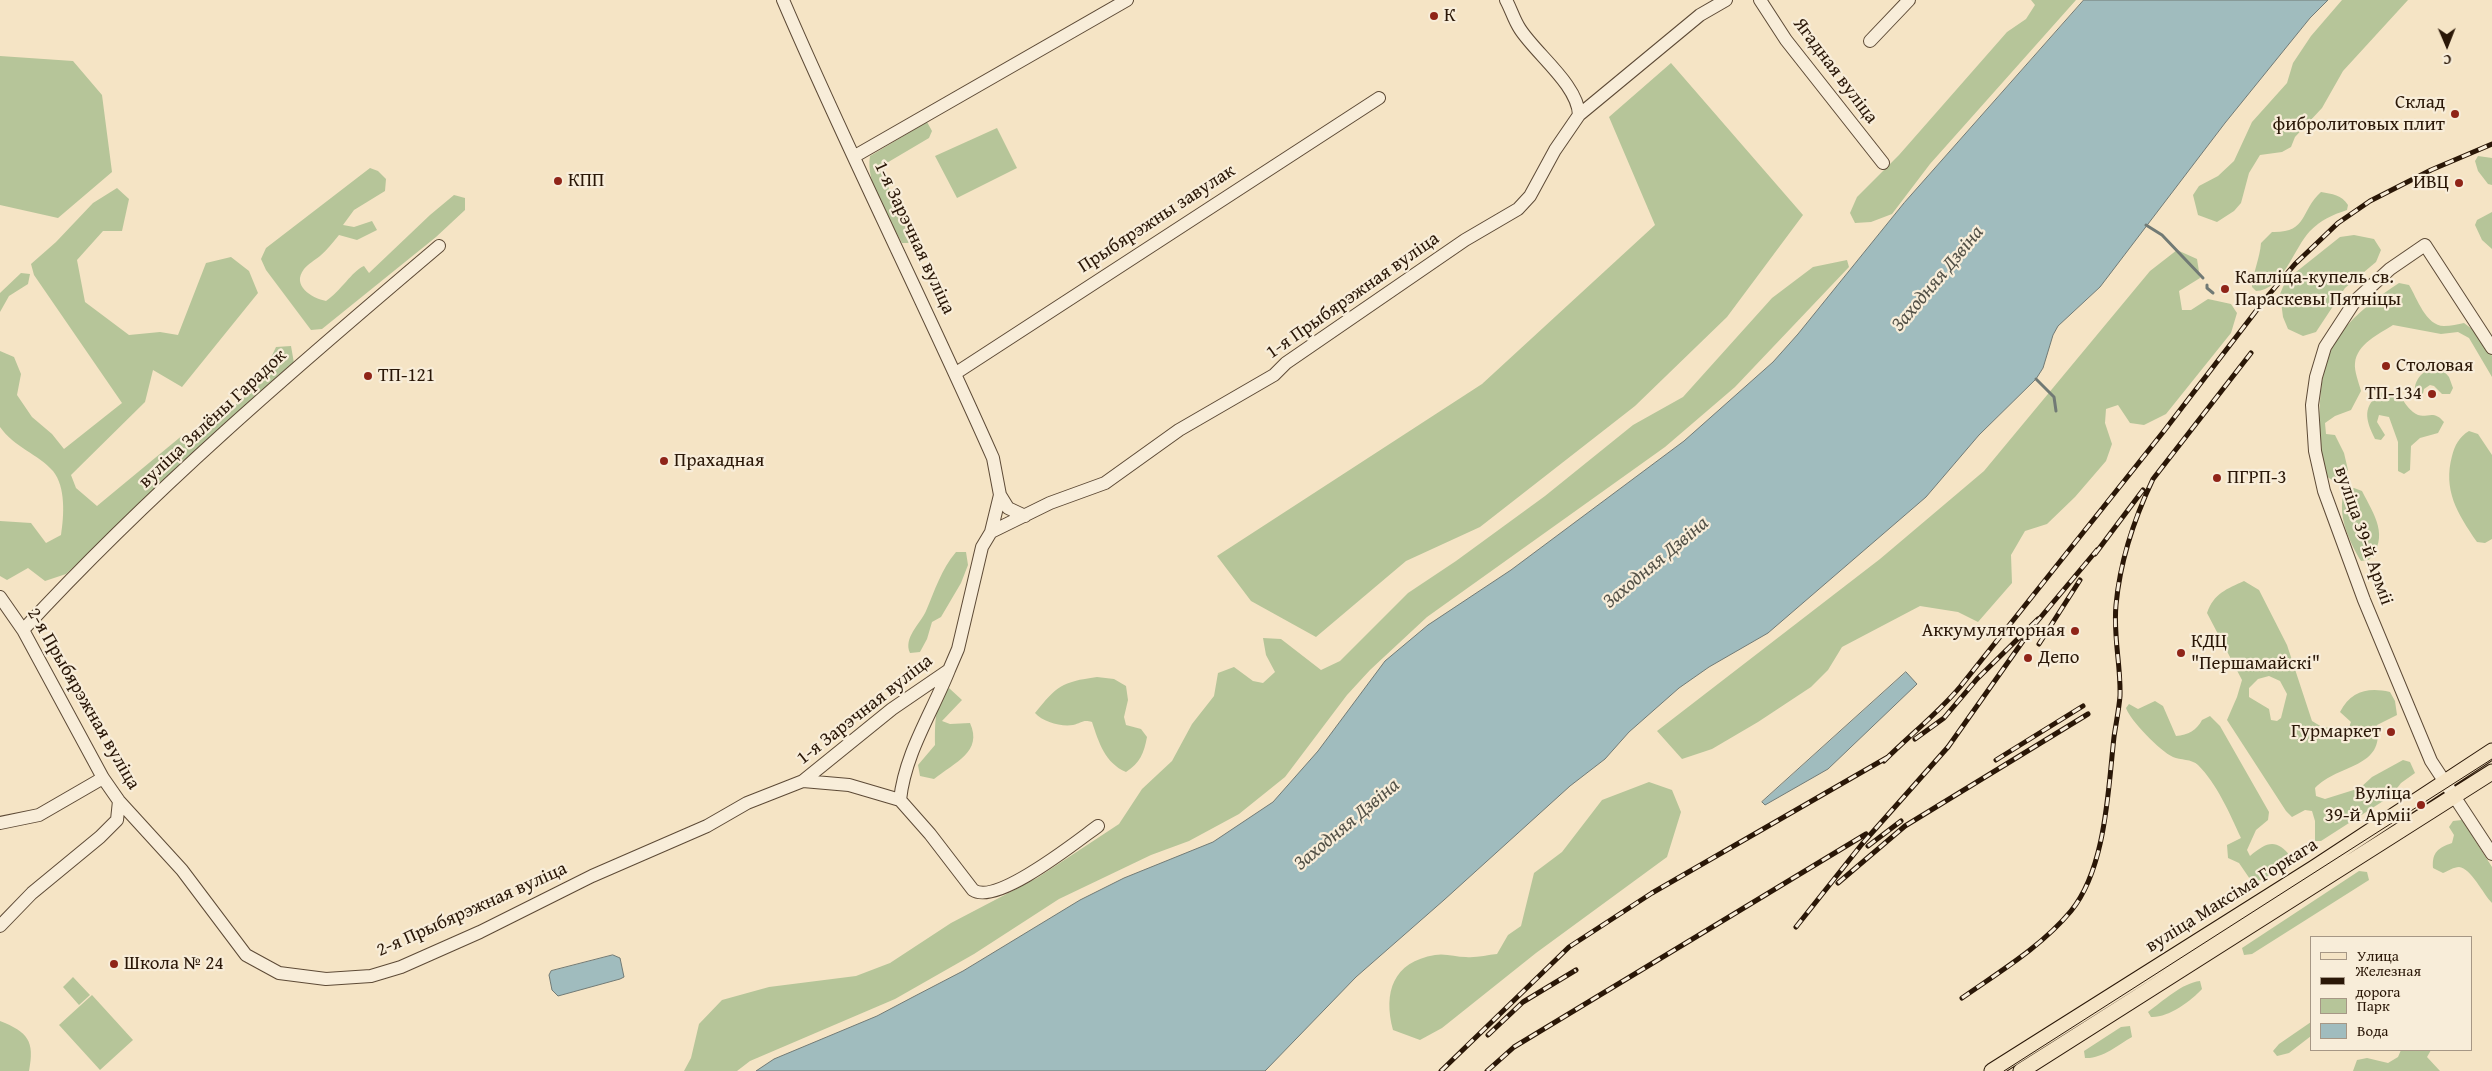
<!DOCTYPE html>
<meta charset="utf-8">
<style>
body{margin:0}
#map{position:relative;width:2492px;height:1071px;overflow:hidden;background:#f5e4c5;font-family:"Gentium Book Plus",serif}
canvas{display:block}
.legend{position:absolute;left:2310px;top:936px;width:162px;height:115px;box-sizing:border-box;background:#f8edd9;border:1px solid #a69785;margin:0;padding:6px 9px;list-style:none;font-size:15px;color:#2a1707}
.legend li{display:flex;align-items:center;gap:10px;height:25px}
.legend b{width:25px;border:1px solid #a69785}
.north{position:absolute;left:2422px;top:20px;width:50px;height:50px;-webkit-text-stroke:4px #f8edd9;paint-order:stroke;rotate:179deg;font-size:14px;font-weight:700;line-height:20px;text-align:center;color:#2a1707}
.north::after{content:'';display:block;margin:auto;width:18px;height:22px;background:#2a1707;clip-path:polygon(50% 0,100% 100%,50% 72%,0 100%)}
</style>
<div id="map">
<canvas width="2492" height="1071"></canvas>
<ul class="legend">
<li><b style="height:6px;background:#f5e4c5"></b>Улица</li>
<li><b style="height:6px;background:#2a1707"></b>Железная дорога</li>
<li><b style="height:14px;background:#b6c599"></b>Парк</li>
<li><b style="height:14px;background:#a0bcbe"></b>Вода</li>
</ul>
<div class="north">С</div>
</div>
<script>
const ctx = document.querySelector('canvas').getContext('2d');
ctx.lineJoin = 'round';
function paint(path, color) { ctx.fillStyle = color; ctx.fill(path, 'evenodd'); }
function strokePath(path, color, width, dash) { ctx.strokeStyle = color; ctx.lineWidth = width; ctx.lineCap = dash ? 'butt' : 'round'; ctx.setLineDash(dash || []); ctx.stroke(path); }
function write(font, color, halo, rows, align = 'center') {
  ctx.font = font + ' "Gentium Book Plus",serif'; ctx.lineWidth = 4.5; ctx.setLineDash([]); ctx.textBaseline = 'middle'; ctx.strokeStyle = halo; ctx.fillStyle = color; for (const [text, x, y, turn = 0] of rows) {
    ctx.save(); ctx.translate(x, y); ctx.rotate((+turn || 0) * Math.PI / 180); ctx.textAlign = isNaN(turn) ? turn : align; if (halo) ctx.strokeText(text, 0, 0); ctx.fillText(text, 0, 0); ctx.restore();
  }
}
paint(new Path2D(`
 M2031 0H2076L1930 164 1892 214 1871 222 1855 223 1850 213 1857 197 1899 155 2007 32 2026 19 2035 5Z
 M2342 0H2408L2343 71 2322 108 2295 137 2291 147 2282 152 2260 155 2249 173 2241 203 2234 211 2217 222 2198 215 2193 195 2199 186 2218 176 2234 161 2252 122 2287 83 2293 63 2311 36Z
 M0 56 73 61 102 95 112 172 58 218 0 205Z
 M1671 63 1803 215 1727 317 1635 406 1480 527 1406 561 1316 637 1251 601 1217 556 1482 384 1655 225 1609 117Z
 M927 122 932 131 929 138 885 164C885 170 884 178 887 184 895 206 922 216 911 243H902C890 220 865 183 870 156Z
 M997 128 1017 168 957 198 935 156Z
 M2478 156 2492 158V185L2488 184 2478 171 2475 161Z
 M370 168 378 171 386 179 385 191 354 210 343 225 354 227 372 221 377 230 357 240 339 235C333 242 327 250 320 256 315 260 308 264 304 269 291 286 312 298 326 301 341 291 352 271 364 266L369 273 430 215 454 195 465 198V210L436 237 322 329 311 330 266 270 261 259 266 248Z
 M117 188 129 199 122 231H103L77 260 85 302 129 335 160 332 178 335 206 263 231 257 249 271 258 293 182 387 153 370 145 402 71 475 76 488 97 506 184 434 196 440 258 385 276 347 291 346 294 363 66 574 45 581 28 568 7 580 0 576V521L31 523 46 543 61 535C64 516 66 487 53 471 38 454 14 447 0 427V351L14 357 21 374 17 395 32 417 52 434 64 449 122 403 34 275 31 264 56 242 93 203Z
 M2321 192C2332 194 2342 195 2348 205L2347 210C2332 215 2321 220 2310 231 2295 246 2282 291 2256 291L2252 287C2253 272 2260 258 2261 243L2272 232C2308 233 2300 211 2321 192Z
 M2492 212V249L2482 240 2475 225 2477 220Z
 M2354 235 2374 239 2381 250 2376 262 2345 288 2316 332 2303 336 2288 329 2283 317 2280 294 2286 280 2340 237Z
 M2177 250 2197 259 2200 278 2179 291 2182 310H2191L2208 299 2231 304 2237 313 2231 333 2166 414 2144 425 2130 423 2118 405 2106 409 2105 423 2112 444 2106 461 2075 497 2047 524 2025 531 2011 555 2012 583 1978 622 1958 612 1920 606 1842 647 1828 670 1811 687 1758 722 1712 749 1682 759 1657 731 1880 559 1984 471 2150 271Z
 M1847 260 1849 267 1735 387 1665 447 1427 617 1370 670 1347 695 1285 777 1239 814 1189 841 1151 855 1059 899 974 954 895 999 750 1061 737 1071H684L691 1058 699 1024 722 1000 769 987 856 976 890 963 951 923 1037 878 1119 824 1142 789 1172 761 1192 724 1214 696 1218 673 1234 667 1253 681 1263 683 1275 672 1266 655 1263 638 1281 639 1321 670 1340 661 1408 593 1456 561 1545 496 1633 425 1683 397 1772 298 1813 267Z
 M21 273 30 274 28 284 9 296 0 312V293Z
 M2399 283 2409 285C2417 298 2426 326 2444 326 2451 326 2458 324 2464 323L2476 332 2492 356V377L2469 338 2458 332 2441 334 2393 325C2379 334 2357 344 2355 363 2354 371 2359 383 2361 391L2351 410 2335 416 2325 423 2326 434 2335 435 2344 453 2348 470 2344 475 2332 480 2326 476C2317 436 2314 367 2341 333 2357 312 2378 297 2399 283Z
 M2430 369H2442L2449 377 2453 388 2450 394H2442L2434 386 2430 385 2424 389 2422 398H2418C2410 387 2419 373 2430 369Z
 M2382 392C2406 393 2399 400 2413 412 2425 422 2432 407 2444 422L2438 433 2420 438 2411 446 2410 470 2404 474 2398 471V442L2389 417 2379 415 2377 422 2385 435 2381 440 2375 439C2365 419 2362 406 2382 392Z
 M2469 431 2478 434 2492 455V539L2485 543 2477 542C2457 513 2443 490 2452 456 2455 445 2459 437 2469 431Z
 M2354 488 2362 491C2374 515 2390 536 2369 560L2361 561C2349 541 2337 515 2344 492Z
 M956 552H966L968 565 961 583 941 617 932 622 927 639 920 652 910 653C903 638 920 624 926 611 935 590 941 570 956 552Z
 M2244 581 2259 590 2287 645 2312 721 2322 727 2348 730 2351 722 2340 712C2351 691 2368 687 2390 692L2395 701 2397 715 2377 725C2385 769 2339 763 2315 788L2316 796 2325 799 2360 788 2372 777 2403 760 2410 762 2415 773 2401 783 2391 796 2321 841H2315V821L2312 811 2305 810 2292 817 2286 811 2227 720 2237 697 2242 680 2207 613C2214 593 2227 589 2244 581ZM2269 676 2280 681 2287 694 2281 718 2277 721 2271 720 2269 709 2249 697V688L2258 679Z
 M1097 677 1114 679 1126 686 1128 700 1124 717 1126 725 1141 729 1147 737C1144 753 1140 763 1126 772 1105 763 1099 743 1092 722 1083 719 1081 723 1073 725 1061 727 1043 722 1035 713 1057 686 1061 682 1097 677Z
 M949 688 962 700 942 721 950 724 970 723C983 752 955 762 934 779L920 776 918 765 935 745C935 723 934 705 949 688Z
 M2155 701 2163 706 2176 736C2188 735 2197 730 2202 720L2210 716 2220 726 2269 812 2268 820 2256 830 2247 850 2250 856C2267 842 2276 838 2291 857 2283 867 2265 881 2252 882L2239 863 2228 858 2227 845 2241 838C2230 814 2217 784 2198 765 2192 759 2180 760 2173 757 2160 751 2130 720 2126 708L2129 704 2138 709Z
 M1649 782 1672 790 1681 812 1667 857 1536 953 1442 1028 1420 1040 1393 1030C1383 992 1393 962 1435 955 1445 953 1456 957 1466 957 1476 958 1487 955 1497 954L1508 935 1521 926 1534 873 1562 852 1602 800Z
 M2462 820 2492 867V903C2483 894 2471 868 2459 867 2454 867 2448 871 2443 873L2433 868C2432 852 2438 848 2452 843L2454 835 2449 827 2453 821Z
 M2359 871 2367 872 2369 880 2252 954 2244 955 2242 948Z
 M73 977 90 995 79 1005 63 987Z
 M2200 981 2202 989C2191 1001 2168 1018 2151 1017L2148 1012C2163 1001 2182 983 2200 981Z
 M92 995 133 1040 100 1070 59 1025Z
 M0 1021C28 1032 35 1041 29 1071H0Z
 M2311 1022V1036L2289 1053 2277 1056 2273 1051 2279 1044Z
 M2130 1026 2132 1037C2118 1045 2102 1059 2085 1058L2084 1051 2121 1027Z
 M2401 1050H2431L2427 1057 2440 1071H2353L2357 1060 2367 1058 2388 1063 2398 1057Z`), '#b6c599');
const water = new Path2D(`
 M2084 0H2328L2310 18 2225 123 2100 287 2058 326 2053 335 2043 368 2036 379 1979 435 1926 497 1768 633 1709 667 1679 688 1629 732 1605 759 1570 786 1444 900 1356 977 1265 1071H756L774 1059 877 1016 913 997 963 971 1080 900 1124 878 1213 842 1273 802 1318 751 1385 661 1428 625 1511 570 1684 441 1773 362 1798 334 1904 203Z
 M1906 672 1917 684 1828 769 1765 805 1762 802Z
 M613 955 620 958 624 977 620 979 558 996 552 990 549 975 551 971Z`);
paint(water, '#a0bcbe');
strokePath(water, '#717a75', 1);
strokePath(new Path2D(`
 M2146 225 2162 235 2203 278
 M2207 285V288L2213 293
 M2036 379 2054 397 2056 411`), '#717a75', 3);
const minor = new Path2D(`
 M1506 0C1511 9 1514 20 1520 29 1536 54 1578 85 1579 115
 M1760 0 1786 40 1883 163
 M1870 41 1909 0
 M855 156 1127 0
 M2492 348 2425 245 2390 269 2355 301 2325 347 2316 377 2312 405 2315 451 2324 491 2364 600 2431 761 2492 854
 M956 373 1379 98
 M1000 495 1008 508 1025 516
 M991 532 1050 503 1105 483 1179 430 1274 375 1286 363 1465 240 1518 209 1530 196 1555 150 1579 115 1700 15 1726 0
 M0 597 23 630 103 778 119 801 182 870 246 955 279 973 326 979 371 976 401 967 480 932 592 876 707 826 747 803 803 781 892 709 949 670 958 649 982 547 991 532 1000 495 993 458C925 304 849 154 783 0
 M23 630C151 491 295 368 439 246
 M949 670C932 713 905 753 900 800L930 834 973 890C997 906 1077 841 1098 826
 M803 781 849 785 900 800
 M0 823 39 815 103 778
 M0 926 32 893 100 837 117 820 119 801`);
const major = new Path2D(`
 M1992 1071 2314 868 2492 751
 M2021 1071 2492 772`);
strokePath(minor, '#5d4a36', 14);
strokePath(major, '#2a1707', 17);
strokePath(minor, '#f8edd9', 12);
strokePath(major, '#f5e4c5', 15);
strokePath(new Path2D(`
 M2004 1071 2492 759`), '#2a1707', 1);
const rail = new Path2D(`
 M2095 554 2143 490
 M2035 624 2097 550
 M2039 644 2080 580
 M1915 739 1944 718 1977 679 2038 619
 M1996 760 2083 706
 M1884 761C1909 736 1937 714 1960 687L2164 431 2266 298 2295 264 2338 223 2370 201 2431 170 2492 144
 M1868 846 1901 821
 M1838 883 1905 826 2088 714
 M1796 927 1862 844 1948 747 2023 641
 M1962 998C1999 972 2041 947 2071 911 2106 868 2108 790 2114 737 2116 723 2119 709 2120 696 2121 666 2113 636 2116 605 2120 561 2134 519 2153 479L2251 353
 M1488 1035 1523 1002 1576 970
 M1441 1071 1569 947 1652 893 1888 757
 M1487 1071 1514 1047 1866 834`);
strokePath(rail, '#2a1707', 5);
strokePath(rail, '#f8edd9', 3, [9]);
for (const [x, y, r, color] of [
 [1434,16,5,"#8f2418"],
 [2455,114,5,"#8f2418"],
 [558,181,5,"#8f2418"],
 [2459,183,5,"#8f2418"],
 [2225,289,5,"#8f2418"],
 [2386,366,5,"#8f2418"],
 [368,376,5,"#8f2418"],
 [2432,394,5,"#8f2418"],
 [664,461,5,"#8f2418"],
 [2217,478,5,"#8f2418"],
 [2075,631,5,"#8f2418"],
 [2181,653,5,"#8f2418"],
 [2028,658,5,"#8f2418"],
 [2391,732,5,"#8f2418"],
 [2421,805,5,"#8f2418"],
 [114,964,5,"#8f2418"]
]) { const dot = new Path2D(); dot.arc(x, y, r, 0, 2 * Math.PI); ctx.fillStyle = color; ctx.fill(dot); strokePath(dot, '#f8edd9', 2); }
write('19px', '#2a1707', '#f8edd9', [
 ["К",1444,16],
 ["Склад",2445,103,"right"],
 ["фибролитовых плит",2445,125,"right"],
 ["КПП",568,181],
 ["ИВЦ",2449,183,"right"],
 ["Капліца-купель св.",2235,278],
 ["Параскевы Пятніцы",2235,300],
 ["Столовая",2396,366],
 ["ТП-121",378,376],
 ["ТП-134",2422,394,"right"],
 ["Прахадная",674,461],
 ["ПГРП-3",2227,478],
 ["Аккумуляторная",2065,631,"right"],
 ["КДЦ",2191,642],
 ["\"Першамайскі\"",2191,664],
 ["Депо",2038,658],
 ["Гурмаркет",2381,732,"right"],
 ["Вуліца",2411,794,"right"],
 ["39-й Арміі",2411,816,"right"],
 ["Школа № 24",124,964]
], 'left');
write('19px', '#2a1707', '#f8edd9', [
 ["Ягадная вуліца",1835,71,53],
 ["Прыбярэжны завулак",1157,219,-33],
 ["1-я Зарэчная вуліца",914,238,65],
 ["1-я Прыбярэжная вуліца",1353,296,-35],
 ["вуліца Зялёны Гарадок",213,419,-43],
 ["вуліца 39-й Арміі",2363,536,71],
 ["2-я Прыбярэжная вуліца",83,699,60],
 ["1-я Зарэчная вуліца",865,710,-38],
 ["вуліца Максіма Горкага",2232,896,-32],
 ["2-я Прыбярэжная вуліца",472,910,-24]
]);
write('italic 20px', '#535147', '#f8edd9', [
 ["Заходняя Дзвіна",1938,279,-50],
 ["Заходняя Дзвіна",1656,563,-40],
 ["Заходняя Дзвіна",1347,825,-40]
]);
</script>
